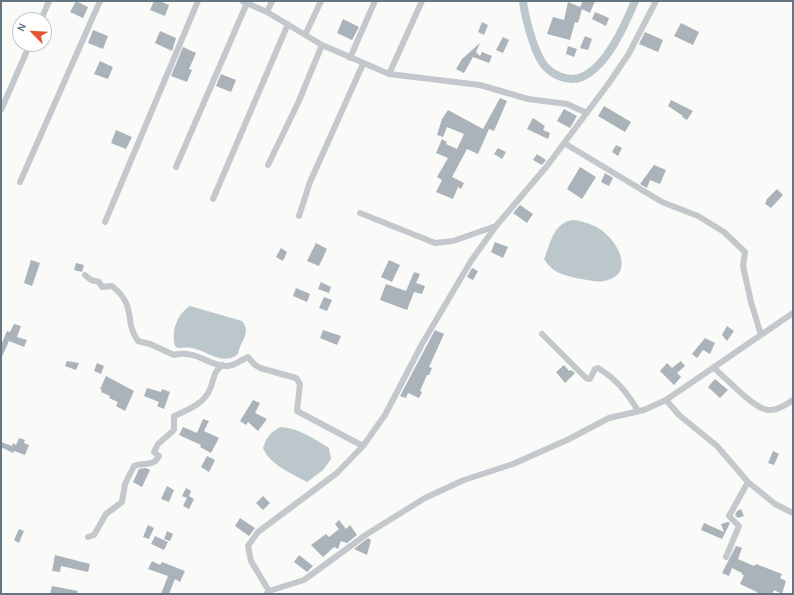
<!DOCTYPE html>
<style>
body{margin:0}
#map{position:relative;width:794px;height:595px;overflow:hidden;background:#fafaf8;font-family:"Alegreya Sans",sans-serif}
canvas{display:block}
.frame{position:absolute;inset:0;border:2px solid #657683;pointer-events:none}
.north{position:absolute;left:12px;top:12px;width:40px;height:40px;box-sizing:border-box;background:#fff;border:1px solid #c1c8cd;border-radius:50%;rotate:294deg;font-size:11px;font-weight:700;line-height:16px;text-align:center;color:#657683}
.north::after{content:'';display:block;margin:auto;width:14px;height:18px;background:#e4572e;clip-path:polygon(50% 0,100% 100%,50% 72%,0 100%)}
</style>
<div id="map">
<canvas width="794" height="595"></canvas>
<div class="frame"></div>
<div class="north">N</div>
</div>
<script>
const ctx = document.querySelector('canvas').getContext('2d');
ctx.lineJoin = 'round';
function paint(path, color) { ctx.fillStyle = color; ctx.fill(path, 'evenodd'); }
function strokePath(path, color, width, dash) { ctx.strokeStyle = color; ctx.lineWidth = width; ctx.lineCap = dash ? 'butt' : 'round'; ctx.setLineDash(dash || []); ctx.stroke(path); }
paint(new Path2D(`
 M574 220C586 222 599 226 607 235 622 249 632 276 604 281 595 283 585 279 576 278 562 275 552 272 544 259 551 243 553 222 574 220Z
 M190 306 242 321C252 333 240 341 238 354 222 367 207 350 191 348 187 347 182 348 178 348L175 346C171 331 177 314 190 306Z
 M280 427C299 428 313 438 329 448L331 459 323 470 307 482C291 473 270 465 263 448L266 440 271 433Z`), '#bbc7cb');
strokePath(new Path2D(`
 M523 1C525 17 533 48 542 62 549 74 568 83 582 77 607 66 625 25 635 1`), '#bbc7cb', 8);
paint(new Path2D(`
 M76 1 88 7 83 18 70 12Z
 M154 1H160L169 5 165 16 150 10Z
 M583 1H595L590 13 582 9 578 23 575 22 570 40 547 34 553 17 564 20 568 2 580 7Z
 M595 12 609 18 606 26 592 19Z
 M343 19 359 27 352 40 337 33Z
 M482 22 488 25 484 35 478 32Z
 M681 23 699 32 693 45 674 36Z
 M93 30 108 36 103 49 88 43Z
 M160 31 176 38 172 51 155 43Z
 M645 32 663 40 658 52 639 44Z
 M585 36 592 39 588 50 580 48Z
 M503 37 509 40 503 53 496 50Z
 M480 43 476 52 480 56 482 52 492 56 489 63 473 57 464 73 456 69 462 59Z
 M568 46 577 49 574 57 566 54Z
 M183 47 196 53 189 69 192 70 187 82 171 76Z
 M100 61 113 67 108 79 94 74Z
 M221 74 236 80 231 92 216 86Z
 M500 98 507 101 494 131 489 129 478 154 467 149 452 177 464 183 461 189 458 187 453 199 436 192 442 180 437 177 448 158 436 153 442 139 447 142 446 144 457 149 464 134 447 127 443 137 437 135 442 119 448 110 483 129Z
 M671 100 693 111 687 120 682 117 683 116 668 106Z
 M604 106 631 122 625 132 598 116Z
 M564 109 577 116 570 128 557 121Z
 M533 118 545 126 543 130 550 133 548 139 527 129Z
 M116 130 132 137 126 149 111 143Z
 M616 145 622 148 618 156 612 152Z
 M498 148 506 152 502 159 494 154Z
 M537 154 546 160 542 165 533 160Z
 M654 165 666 170 660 184 650 180 647 188 640 184Z
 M580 167 596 177 582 199 567 189Z
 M605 173 613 178 609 186 601 182Z
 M777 189 783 195 771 208 765 204 767 199Z
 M520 205 533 214 527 223 513 213Z
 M495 242 508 247 503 258 491 252Z
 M316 243 327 249 319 266 307 261Z
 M281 248 287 252 283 261 276 257Z
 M31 260 40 263 32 286 24 283Z
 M389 260 400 265 392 282 381 277Z
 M76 263 84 265 82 272 74 270Z
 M472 268 478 271 473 280 467 277Z
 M414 272 420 274 416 283 425 286 422 294 414 292 407 310 380 300 386 284 406 291Z
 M321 282 331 287 329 293 318 289Z
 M296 288 310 294 307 302 293 296Z
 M324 297 332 300 327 311 319 308Z
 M14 324 21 326 17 337 27 340 24 347 9 341 1 359V345L7 331 10 332Z
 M727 326 734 331 727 341 722 335Z
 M323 330 341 336 337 345 320 338Z
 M435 330 444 334 429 367 432 368 429 375H427L420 391 422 392 419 398 408 393 406 398 400 396Z
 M705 338 715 343 710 354 703 350 697 358 692 354Z
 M67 361 79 363 76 370 65 366Z
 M681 361 685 366 677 373 681 377 674 385 660 371 667 363 672 368Z
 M97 363 104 366 101 374 94 371Z
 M564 365 569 371 571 370 575 373 565 383 556 372Z
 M106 376 134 391 125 411 116 406 118 402 109 398 110 396 101 392 102 390 100 389Z
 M715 379 728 390 720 398 708 387Z
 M147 388 161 392 162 389 170 392 164 409 157 406 159 402 144 396Z
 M253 400 260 403 255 413 267 419 258 431 248 422 246 425 240 421Z
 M203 419 209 421 204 431 219 438 211 453 200 447 201 445 179 435 183 427 197 433Z
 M19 438 25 440 24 443 29 445 25 455 14 451 13 453 1 447V442L12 446 13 443 16 445Z
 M773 451 779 454 774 465 768 463Z
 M207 456 215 460 209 472 201 467Z
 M146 468 150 470 142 487 133 482 139 469Z
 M167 486 174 490 169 502 161 499Z
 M186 488 191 491 189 496 194 499 189 509 183 506 187 498 182 496Z
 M263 496 270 503 263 510 256 503Z
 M741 509 744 516 738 518 735 515 737 511Z
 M240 518 255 528 249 536 235 526Z
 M339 520 346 529 350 525 357 535 347 543 341 541 338 549 334 547 323 557 311 545 326 534 329 537 339 529 335 524Z
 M728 522 730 523 722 539 701 530 704 523 724 532 721 524Z
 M148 525 154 528 149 539 143 537Z
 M19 529 24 531 19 543 14 540Z
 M167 531 173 534 170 541 164 539Z
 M155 536 168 542 164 550 151 544Z
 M368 538 371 540 367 555 354 549Z
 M736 546 742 548 738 559 754 566 756 564 782 574 780 578 786 581 782 594 774 590 772 594H756L757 592 740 584 744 575H742V573L732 568 729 576 722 573Z
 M55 555 90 564 88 572 61 566 60 572 52 571Z
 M299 555 313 566 307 572 294 562Z
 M152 561 160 565 162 562 185 571 180 582 175 579 169 594H161L168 576 148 569Z
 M52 586 78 591 77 594H50Z`), '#aab3b9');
strokePath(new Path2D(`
 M242 1 267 12 322 45 389 74 480 85 528 99 567 104 587 113
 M267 12 272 1
 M41 20 49 1
 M305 35 321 1
 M350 58 375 1
 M389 74 422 1
 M1 110 30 44
 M564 143 662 202 698 216 724 232 745 252 743 266 751 302 761 335
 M268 165 298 103 322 45
 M176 167 247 3
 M20 182 100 1
 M213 199 288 24
 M360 213 435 243 453 241 496 226
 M299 216 310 182 363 64
 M105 222 198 1
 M85 275 91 280 99 282 102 287 112 286C138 307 123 320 138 341L150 344 174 355C196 349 209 367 228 366 236 365 241 360 248 357L255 365 260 368 296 378 300 384 297 411 363 446
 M542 334 586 378 590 379 595 369 598 368C615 378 629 395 638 411
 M714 368C725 377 754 409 768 410 777 411 786 405 793 400
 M666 400 679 415 717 446 748 482 775 504 793 513
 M88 537 94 535 106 514 122 502 125 484 134 466C144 462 154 467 159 456L154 452 158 444 174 430V416C188 410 204 404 210 389 215 378 212 374 222 365
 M726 557 739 526 729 516 748 482
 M269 591 251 561 248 546 258 532 337 473 363 446 385 415 422 344 471 261 496 226 547 166 609 83 628 55 656 1
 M266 594 269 591 304 580 367 534 425 498 464 480 513 464 567 440 609 418 644 410 666 400 793 313`), '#c3c8cc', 6);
</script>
